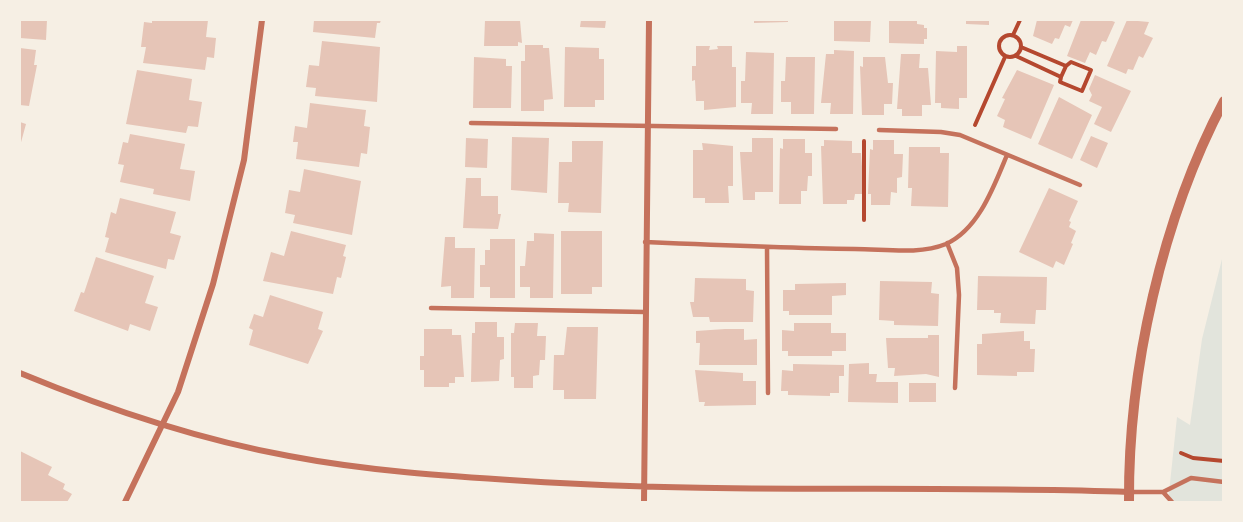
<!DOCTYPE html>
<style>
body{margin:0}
#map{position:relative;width:1243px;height:522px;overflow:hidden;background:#f6efe4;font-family:"Archivo Narrow",sans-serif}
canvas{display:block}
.frame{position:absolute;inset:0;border:21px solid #f6efe4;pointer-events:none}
</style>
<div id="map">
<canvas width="1243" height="522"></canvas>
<div class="frame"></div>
</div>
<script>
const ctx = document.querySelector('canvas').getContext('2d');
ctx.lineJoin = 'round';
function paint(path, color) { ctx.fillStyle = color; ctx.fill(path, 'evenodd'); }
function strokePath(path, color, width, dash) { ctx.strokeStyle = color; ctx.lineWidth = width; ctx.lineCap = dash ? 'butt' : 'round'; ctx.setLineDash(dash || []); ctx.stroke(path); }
paint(new Path2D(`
 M1223 255V502H1168L1177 417 1190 425 1202 339Z`), '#e2e4dc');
paint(new Path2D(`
 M20 20H47L46 40 20 38Z
 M152 20H208L206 37 216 38 214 58 207 57 205 70 143 63 146 47H141L144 22 152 23Z
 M314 20H381L380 23H377L375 38 313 32Z
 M485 20H520L522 43 518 42V46H484Z
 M581 20H606L605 28 580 27Z
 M754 20H788V22L754 23Z
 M843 20H871L870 42 834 41V21Z
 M889 20H917V24L924 25V28H927V39H924V44L889 43Z
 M966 20H989V25L966 24Z
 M1037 20H1073L1070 27 1065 25 1059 39 1055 38 1052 44 1033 36Z
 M1081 20H1109L1115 22 1106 42 1102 41 1096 55 1090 52 1085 63 1067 56Z
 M1127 20 1149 22 1144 34 1153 38 1143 58 1139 56 1133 70 1128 69 1126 74 1107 66Z
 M322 41 380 47 377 102 315 96 316 88 306 87 309 65 319 66Z
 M525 45H543V48H549L553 99 544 100V111H521V61H525Z
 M696 46H710L709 50 718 49 717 46H732V67H736V107L704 110V101H696L695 80 692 81V66H696Z
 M957 46H967V98H959V109L941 108V103H935L936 51 957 52Z
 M565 47 599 48V59H604V100H595V107H564Z
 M20 48 36 50 34 65H37L29 106 20 105Z
 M834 50 854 51 853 114H830L831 103H821L826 54H834Z
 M746 52 774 53 773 114H751L752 103H741V81H745Z
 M901 54H920L919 68H928L931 105H922V116H902V109H897Z
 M474 57 506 59V66H512L511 108H473Z
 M786 57H815L814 114H791V102H781V81H785Z
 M863 57H885L888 83H893L892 104H884V115H862L860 66 863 67Z
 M137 70 192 79 189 100 202 102 198 127 188 126 186 133 126 124Z
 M1017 70 1054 85 1031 139 1003 127 1005 120 997 116 1005 99 1002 98Z
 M1095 75 1131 91 1111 132 1094 124 1102 107 1089 101 1092 95 1089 89Z
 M1059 97 1092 115 1072 159 1038 144Z
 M310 103 366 110 364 126 370 127 367 154 361 153 359 167 296 159 298 142H293L295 126 307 128Z
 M20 122 26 124 20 146Z
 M130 134 185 144 180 169 195 171 190 201 153 194 154 189 120 182 124 165 118 164 123 142 128 143Z
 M1091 136 1108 143 1097 168 1080 160Z
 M512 137 549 138 547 193 511 190Z
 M466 138 488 139 487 168 465 167Z
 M752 138H773V192H755V200H743L740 152H752Z
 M783 139H805V153H812V176H808L807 191H801V204H779L780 148 783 149Z
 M824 140 852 141V153H861L864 194H855L854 200H847V204H823L821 146H824Z
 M873 140H894V154H903L902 177 897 178V193L891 192 890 205H871V194H868L870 149 873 150Z
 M572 141H603L601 213 568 212 569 203H558L559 162H572Z
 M702 143 733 146V186H728L729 203H705V198H693V150H703Z
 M909 147H940V153H949L948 207 911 206 912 188H908Z
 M304 169 361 181 352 235 293 223 295 215 285 213 289 190 300 192Z
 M466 178H481V196H498V214H501L498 229 463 228Z
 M1049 188 1078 201 1069 221 1071 222 1069 227 1076 231 1071 243 1073 244 1064 265 1056 261 1053 268 1019 252Z
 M120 198 176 212 170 233 181 236 174 260 168 259 166 269 105 252 109 238 105 237 111 212 116 214Z
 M291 231 346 245 343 256 346 257 341 278 337 277 333 294 263 281 271 252 284 256Z
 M561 231H602V287H592V294H561Z
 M534 233 554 234 553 298H530V287H520V266H525L527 241H534Z
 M445 237H455V248H475L474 298H451V286L441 287Z
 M490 239H515V298H490V287H480V265H485V250H490Z
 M96 257 154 276 145 303 158 307 150 331 130 324 128 331 74 311 81 292 84 293Z
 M978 276 1047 277 1046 310H1036L1035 324 1000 323 1001 313H994V310H977Z
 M695 278 746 279V290L754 291 753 322H710L709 317H693L690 302H694Z
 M880 281 932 282 931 293 939 294 938 326 894 325V321L879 320Z
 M846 283V295L832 296V315H789V311H783V290H795V284Z
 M270 295 323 312 318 329 323 331 308 364 249 345 253 330 249 328 254 314 263 317Z
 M475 322H497V337H504V359L500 360 499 381 471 382 472 333H475Z
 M515 323H538L537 336H546L545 360H540L539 375 533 376V388H514V377H511V333H514Z
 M794 323H831V333H846V351H832V356H788V351H782V330L794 331Z
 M567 327H598L596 399H564V390H553L554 355H564Z
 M424 329H452V335H461L464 377H455V383H449V387H424V370H420V356H424Z
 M725 329H744V340L757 339V365H699L700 343H696V331Z
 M1024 331V341H1030V349H1035L1034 372H1017V376L977 375V344H982V334Z
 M928 335H939V377L926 374 894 376 895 368H888L886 338H928Z
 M869 363V374H877L876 382H898V403L848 402 849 364Z
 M793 364 844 365V376H839V393H830V396L788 395V391H781L782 370 793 371Z
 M695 370 743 373V381H756V405L704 406 705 402H699Z
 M909 383H936V402H909Z
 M20 451 52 467 48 475 65 484 63 489 72 494 67 502H20Z`), '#e6c5b7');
strokePath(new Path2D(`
 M999 46a11 11 0 1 1 22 0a11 11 0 1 1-22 0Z
 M1013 35 1020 20
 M1016 56 1061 77 1066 66 1021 47
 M1061 77 1060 82 1082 91 1091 70 1071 62 1066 66
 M975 125 1005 57
 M864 141V220
 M1181 453 1193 458 1224 461`), '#b5482f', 4);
strokePath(new Path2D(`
 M471 123 836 129
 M879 130 941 132 960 135 1080 185
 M645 242C715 245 785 248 855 249 884 249 919 255 946 244 979 229 994 186 1007 155
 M947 243 957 268 959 295 955 388
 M767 247 768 393
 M431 308 645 312
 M1131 492H1163L1191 478 1224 482
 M1163 492 1172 502`), '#c5725c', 4.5);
strokePath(new Path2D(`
 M20 373C107 409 196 439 289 456 367 471 446 476 525 481 726 494 928 485 1129 492
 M125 502 178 392 213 284 244 160 262 20
 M644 502 649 20`), '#c5725c', 6);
strokePath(new Path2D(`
 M1129 502C1128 371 1162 218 1224 101`), '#c5725c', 10);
</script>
